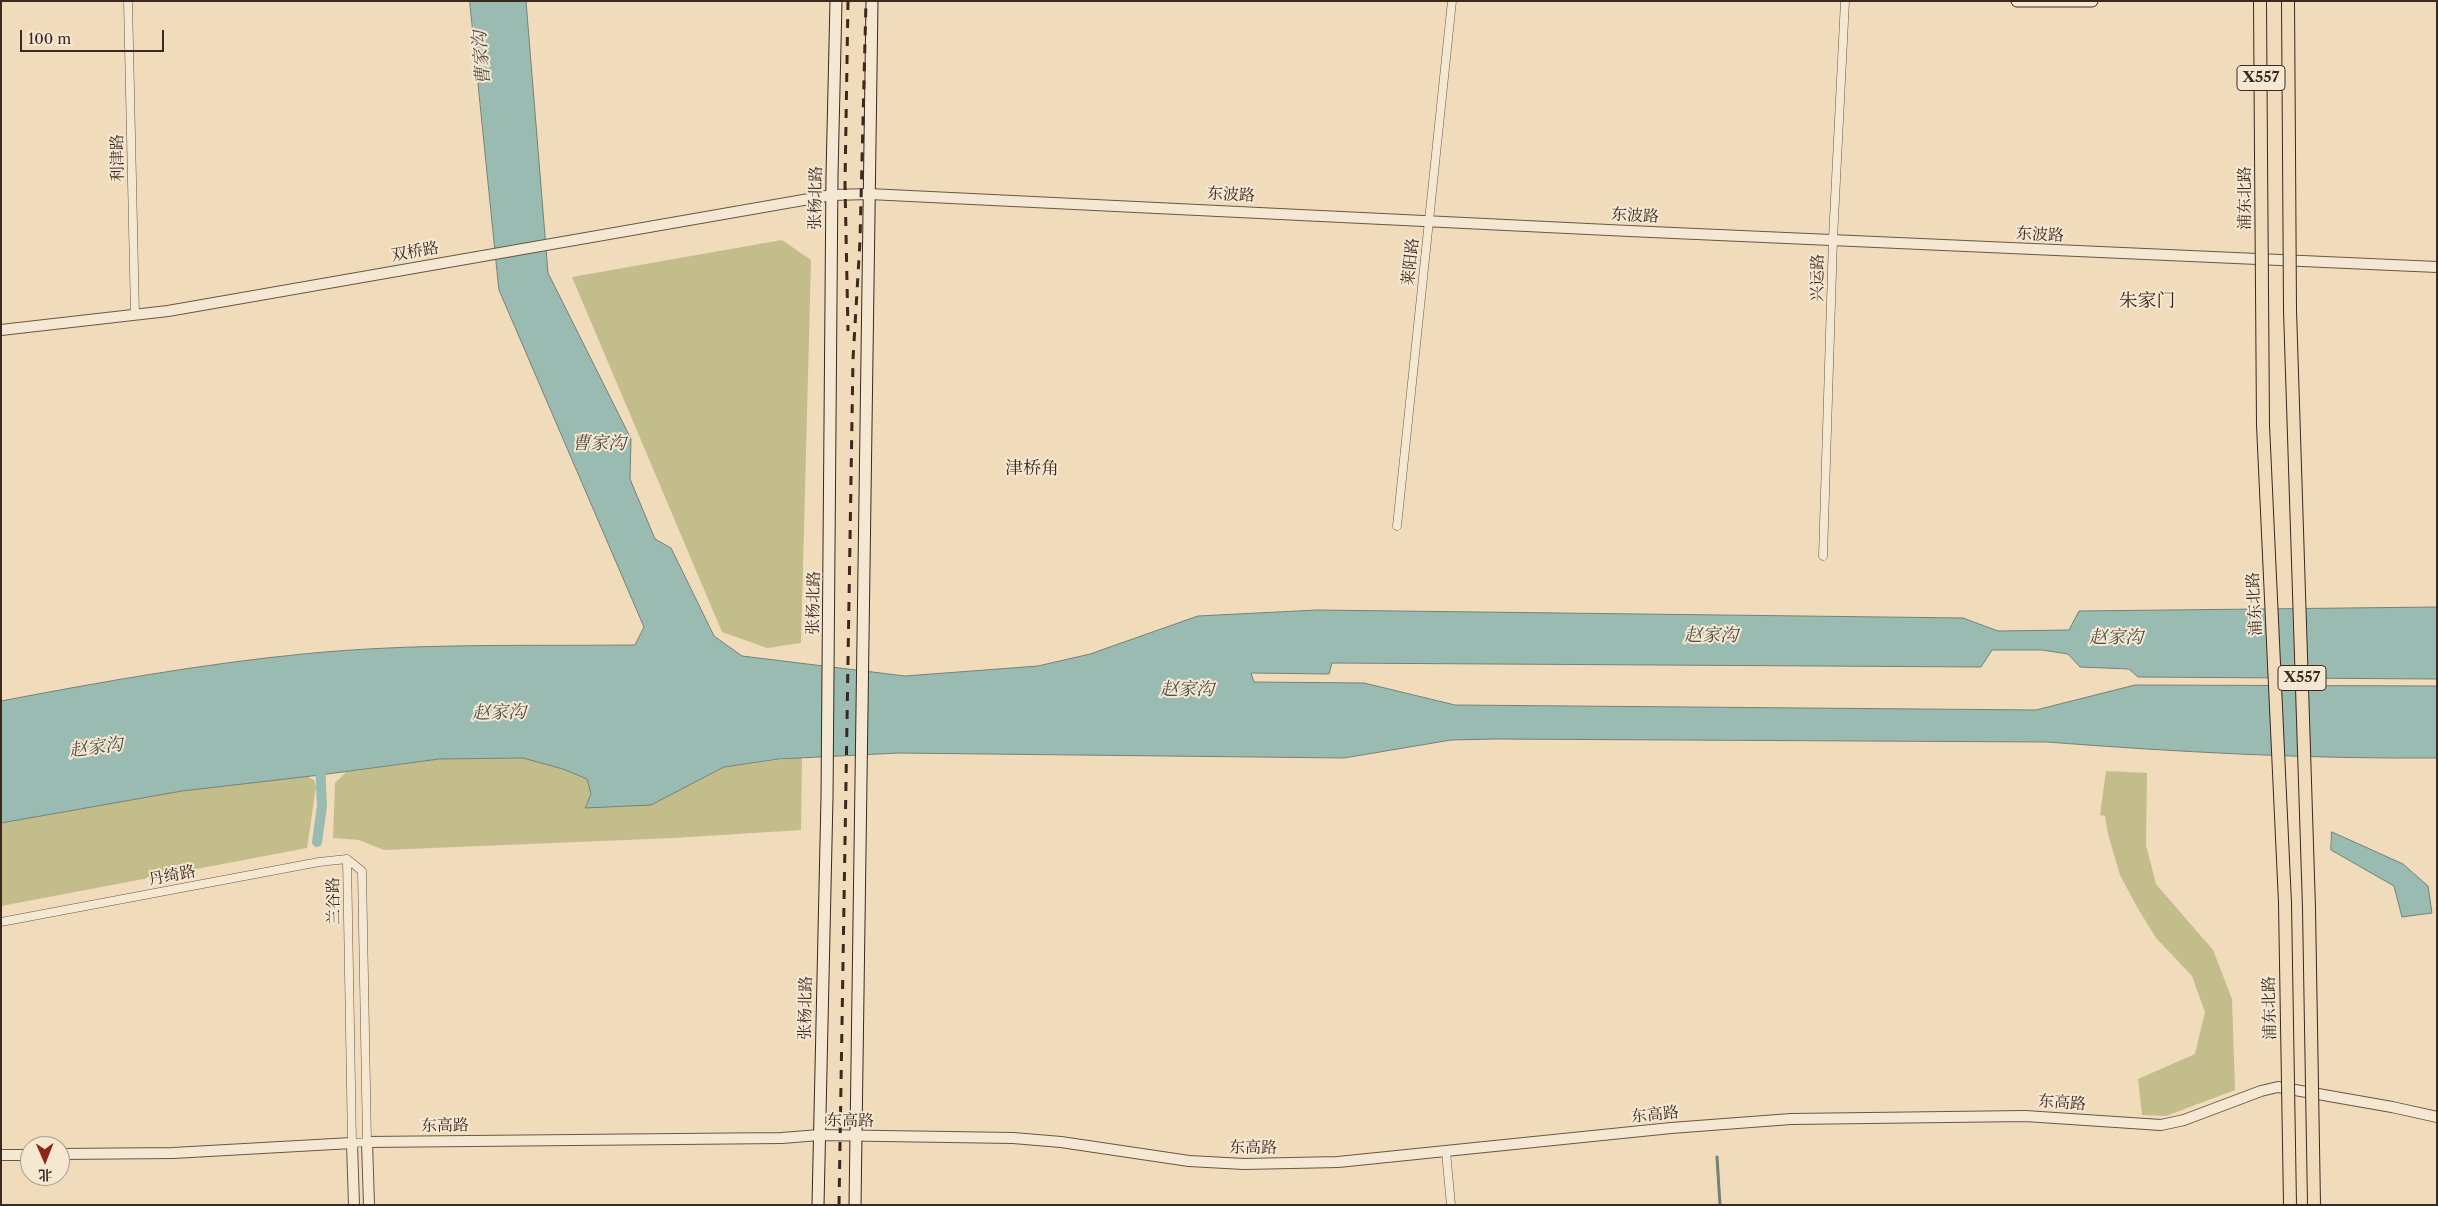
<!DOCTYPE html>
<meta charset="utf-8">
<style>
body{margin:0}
#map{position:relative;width:2438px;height:1206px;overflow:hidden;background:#f0dbbb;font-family:"Libre Caslon Text","Noto Serif SC",serif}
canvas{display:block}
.frame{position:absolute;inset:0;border:2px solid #3b2920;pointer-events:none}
.north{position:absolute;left:20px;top:1136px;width:50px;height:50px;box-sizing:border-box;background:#f5e8d3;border:1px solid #ab9c8b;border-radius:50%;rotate:179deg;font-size:14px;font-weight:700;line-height:20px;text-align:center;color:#3b2920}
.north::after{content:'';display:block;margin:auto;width:18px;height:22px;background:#8f2418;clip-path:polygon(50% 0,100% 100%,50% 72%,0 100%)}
.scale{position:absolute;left:20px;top:30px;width:144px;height:22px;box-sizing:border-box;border:2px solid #3b2920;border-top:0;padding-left:6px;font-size:15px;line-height:18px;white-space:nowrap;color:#3b2920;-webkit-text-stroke:4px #f5e8d3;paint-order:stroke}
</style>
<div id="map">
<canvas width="2438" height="1206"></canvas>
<div class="frame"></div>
<div class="north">北</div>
<div class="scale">100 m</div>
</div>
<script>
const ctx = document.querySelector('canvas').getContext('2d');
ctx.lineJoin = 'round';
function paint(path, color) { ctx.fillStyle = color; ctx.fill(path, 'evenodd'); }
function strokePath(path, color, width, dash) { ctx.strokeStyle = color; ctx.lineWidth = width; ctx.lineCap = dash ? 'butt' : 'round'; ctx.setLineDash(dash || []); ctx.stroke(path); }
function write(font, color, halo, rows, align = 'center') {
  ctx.font = font + ' "Libre Caslon Text","Noto Serif SC",serif'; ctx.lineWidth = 4; ctx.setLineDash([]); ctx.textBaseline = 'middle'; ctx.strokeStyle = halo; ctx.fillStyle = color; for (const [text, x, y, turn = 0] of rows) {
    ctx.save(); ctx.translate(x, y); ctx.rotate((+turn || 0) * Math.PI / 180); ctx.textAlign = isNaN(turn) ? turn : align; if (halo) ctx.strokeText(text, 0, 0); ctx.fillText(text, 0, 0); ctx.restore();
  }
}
paint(new Path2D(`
 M782 240 811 260 801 643 767 648 722 632 572 277Z
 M802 757 801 830 673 838 384 850 359 840 333 838 335 783 346 772 439 759 523 758 563 769 587 779 591 794 585 807 704 778 724 767Z
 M2106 771 2147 773 2146 845 2156 884 2213 950 2232 999 2235 1090 2166 1116 2142 1115 2138 1079 2195 1054 2205 1012 2192 976 2156 938 2137 907 2120 875 2108 834 2105 816 2100 815Z
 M306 776 314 780 316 787 307 848 1 906V823L182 791Z`), '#c2bd8b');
const water = new Path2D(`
 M470 1H526L548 273 631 439 630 479 655 539 671 548 714 636 742 656 905 676 1038 666 1090 654 1198 616 1317 610 1963 618 1998 631 2069 630 2079 611 2437 607V679L2138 677 2129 669 2080 667 2068 654 2042 650H1992L1981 667 1332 663 1329 674 1251 673 1254 682 1364 683 1455 705 2036 710 2135 685 2437 686V758C2307 759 2177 752 2047 742L1496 739 1451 740 1344 758 898 753 779 759 724 767 651 805 585 808 591 794 587 779 563 769 523 758 439 759 320 775 182 791 1 823V701C101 682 202 664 303 654 413 643 525 646 635 645L644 627 499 290Z
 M2332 832 2403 864 2428 886 2432 913 2402 917 2394 886 2331 850Z`);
paint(water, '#9abbb1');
strokePath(water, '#748177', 1);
strokePath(new Path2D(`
 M1717 1157 1720 1205`), '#748177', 3);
strokePath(new Path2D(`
 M317 842 322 806 320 763`), '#9abbb1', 10);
const minor = new Path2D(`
 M128 1 135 315
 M1397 526 1452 1
 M1823 556 1833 239 1845 1
 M347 859 362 871 367 1142 352 1143Z
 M1 922 319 862 347 859
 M1446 1152 1451 1205`);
const tertiary = new Path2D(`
 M1 330 168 311 832 195 869 194 1629 231 2437 267
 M60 1154 173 1153 352 1143 354 1205
 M1 1155H30
 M369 1205 367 1142 782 1138 819 1135 1013 1138 1061 1142 1189 1161 1244 1164 1338 1162 1671 1128 1791 1119 2025 1116 2161 1125 2184 1120 2261 1091 2278 1087 2392 1107 2437 1117`);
const secondary = new Path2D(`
 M2017 1H2092
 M818 1205 827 797 832 175 836 1
 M855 1205 872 1`);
const primary = new Path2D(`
 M2260 1 2261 154
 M2288 1 2289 152`);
strokePath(minor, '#685647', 9);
strokePath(tertiary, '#685647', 12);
strokePath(secondary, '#3b2920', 13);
strokePath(primary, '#3b2920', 14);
strokePath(minor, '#f5e8d3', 8);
strokePath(tertiary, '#f5e8d3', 10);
strokePath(secondary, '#f5e8d3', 11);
strokePath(primary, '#f0dbbb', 12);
strokePath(new Path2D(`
 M848 1 845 184 848 331
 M839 1205 853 359 860 241 866 1`), '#3b2920', 3, [9, 9]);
const primaryBridge = new Path2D(`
 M2289 152 2290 310 2309 908 2314 1205
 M2261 154 2263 425 2285 903 2290 1205`);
strokePath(primaryBridge, '#3b2920', 14, []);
strokePath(primaryBridge, '#f0dbbb', 12);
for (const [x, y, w] of [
 [2261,78,48],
 [2302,678,48]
]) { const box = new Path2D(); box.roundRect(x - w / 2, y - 12.5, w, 25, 4); ctx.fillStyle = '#f5e8d3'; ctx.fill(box); strokePath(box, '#3b2920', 1); }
write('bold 15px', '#3b2920', null, [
 ["X557",2261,78],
 ["X557",2302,678]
]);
write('16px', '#3b2920', '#f5e8d3', [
 ["利津路",118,158,-91],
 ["东波路",1231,195,3],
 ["张杨北路",816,198,-89],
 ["浦东北路",2245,198,-90],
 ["东波路",1635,216,3],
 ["东波路",2040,235,3],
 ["双桥路",415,252,-10],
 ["莱阳路",1411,262,-84],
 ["兴运路",1818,278,-89],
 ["张杨北路",814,603,-89],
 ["浦东北路",2255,604,-93],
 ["丹绮路",172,876,-11],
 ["兰谷路",334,901,-91],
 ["张杨北路",806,1008,-89],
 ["浦东北路",2270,1008,-91],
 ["东高路",2062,1103,4],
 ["东高路",1655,1115,-6],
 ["东高路",850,1121,1],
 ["东高路",445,1126,-1],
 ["东高路",1253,1148,1]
]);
write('italic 18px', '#534e44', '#f5e8d3', [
 ["曹家沟",482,58,-95],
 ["曹家沟",599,444],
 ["赵家沟",1711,636],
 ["赵家沟",2116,638],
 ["赵家沟",1187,690],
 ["赵家沟",499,713,-1],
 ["赵家沟",96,748,-7]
]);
write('18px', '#3b2920', '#f5e8d3', [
 ["津桥角",1032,469]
]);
write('19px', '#3b2920', '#f5e8d3', [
 ["朱家门",2147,302]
]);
</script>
